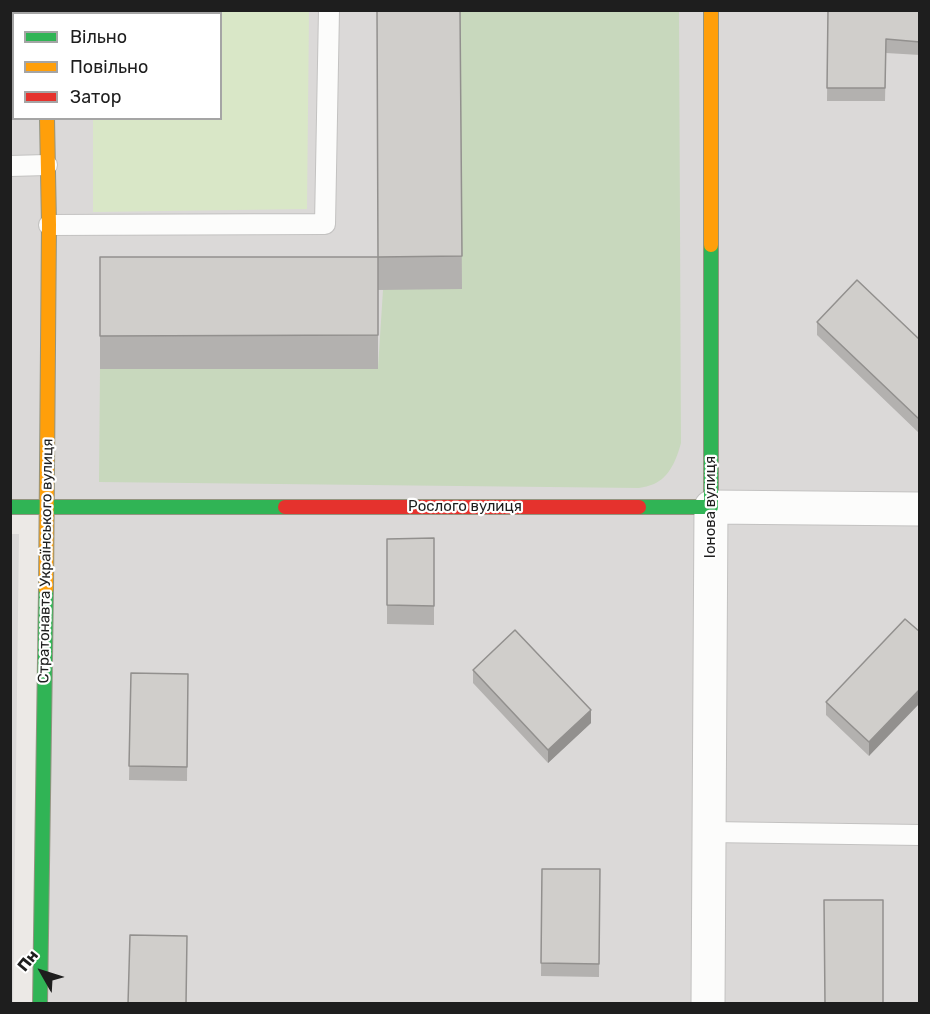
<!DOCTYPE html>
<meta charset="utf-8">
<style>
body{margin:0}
#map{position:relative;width:930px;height:1014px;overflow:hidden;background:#ece9e6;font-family:Rubik,sans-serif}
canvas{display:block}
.frame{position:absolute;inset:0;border:12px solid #1e1e1e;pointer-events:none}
.legend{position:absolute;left:12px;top:12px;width:210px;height:108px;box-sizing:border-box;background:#fff;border:2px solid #a5a5a5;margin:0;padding:8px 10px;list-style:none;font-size:18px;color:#1e1e1e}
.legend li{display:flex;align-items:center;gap:12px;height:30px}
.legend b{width:30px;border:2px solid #a5a5a5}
.north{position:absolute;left:12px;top:942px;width:60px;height:60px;-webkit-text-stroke:4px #fff;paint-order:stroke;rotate:309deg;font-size:16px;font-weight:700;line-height:24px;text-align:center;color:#1e1e1e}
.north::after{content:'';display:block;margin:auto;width:21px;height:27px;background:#1e1e1e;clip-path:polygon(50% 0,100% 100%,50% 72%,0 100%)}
</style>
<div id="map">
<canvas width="930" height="1014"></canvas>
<div class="frame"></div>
<ul class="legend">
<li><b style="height:8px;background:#30b455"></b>Вільно</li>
<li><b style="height:8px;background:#ff9f0a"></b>Повільно</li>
<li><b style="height:8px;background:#e5322d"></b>Затор</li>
</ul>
<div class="north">Пн</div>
</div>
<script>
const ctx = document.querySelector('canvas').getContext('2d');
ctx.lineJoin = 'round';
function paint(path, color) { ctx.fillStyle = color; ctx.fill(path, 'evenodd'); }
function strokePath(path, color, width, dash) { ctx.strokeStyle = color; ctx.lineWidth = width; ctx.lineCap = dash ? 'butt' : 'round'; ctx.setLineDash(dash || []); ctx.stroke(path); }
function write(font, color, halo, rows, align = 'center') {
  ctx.font = font + ' Rubik,sans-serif'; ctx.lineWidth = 4.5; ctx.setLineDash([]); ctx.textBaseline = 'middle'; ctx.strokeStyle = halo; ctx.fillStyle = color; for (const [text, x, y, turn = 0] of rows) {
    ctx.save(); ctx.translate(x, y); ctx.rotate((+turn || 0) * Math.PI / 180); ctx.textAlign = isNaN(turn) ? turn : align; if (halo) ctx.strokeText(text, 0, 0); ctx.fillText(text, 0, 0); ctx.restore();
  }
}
paint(new Path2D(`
 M11 11H919V1003H40L47 508 11 507ZM14 14H220V118H14Z
 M11 534H19L13 1004 10 1003Z`), '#dbd9d8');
paint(new Path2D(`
 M93 11H309L307 209 93 212V119L220 118V14H93Z`), '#d9e7c7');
paint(new Path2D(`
 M460 11H679L681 443C677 458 670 477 654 484 649 486 644 487 639 488L99 482 100 369 378 368 383 290Z`), '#c8d8bd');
const lane = new Path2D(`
 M10 166 47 165
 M49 225 325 224 329 10
 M709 832 920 835`);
const street = new Path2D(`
 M47 14V10
 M708 1004 711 507 920 509`);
const fast = new Path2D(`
 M10 507H285
 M639 507H711V245
 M40 1004 46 589`);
const slow = new Path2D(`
 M711 10V245
 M46 589 49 225 47 118`);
const jam = new Path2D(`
 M285 507H639`);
strokePath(lane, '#c3c2c1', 22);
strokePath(street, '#c3c2c1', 35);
strokePath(fast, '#939480', 16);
strokePath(slow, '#939480', 16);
strokePath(jam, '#939480', 16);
strokePath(lane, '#fcfcfb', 20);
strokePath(street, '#fcfcfb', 33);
strokePath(fast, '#30b455', 14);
strokePath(slow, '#ff9f0a', 14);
strokePath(jam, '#e5322d', 14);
paint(new Path2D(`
 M460 10 462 289 378 290V369H100V257H378Z
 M828 10H920V55L886 53 885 101H827Z
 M817 322 920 340V434L817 335Z
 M434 538V625L387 624V539Z
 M920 632 869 756 826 715V702Z
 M473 670 591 723 548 763 473 683Z
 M131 673 188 674 187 781 129 780Z
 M542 869H600L599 977 541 976Z`), '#b3b1af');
paint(new Path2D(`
 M920 689V703L869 756V742Z
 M591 710V723L548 763V750Z`), '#92908e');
const building = new Path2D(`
 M377 10H460L462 256 378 257V335L100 336V257H378Z
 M828 10H920V42L886 39 885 88H827Z
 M857 280 920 340V420L817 322Z
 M434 538V606L387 605V539Z
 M905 619 920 632V689L869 742 826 702Z
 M515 630 591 710 548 750 473 670Z
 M131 673 188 674 187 767 129 766Z
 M542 869H600L599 964 541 963Z
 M824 900H883V1004H825Z
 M130 935 187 936 186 1004H128Z`);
paint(building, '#d0cecb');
strokePath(building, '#92908e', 1.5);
write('15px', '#1e1e1e', '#fff', [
 ["Рослого вулиця",465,507],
 ["Іонова вулиця",711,507,-90],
 ["Стратонавта Українського вулиця",46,561,-89]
]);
</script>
